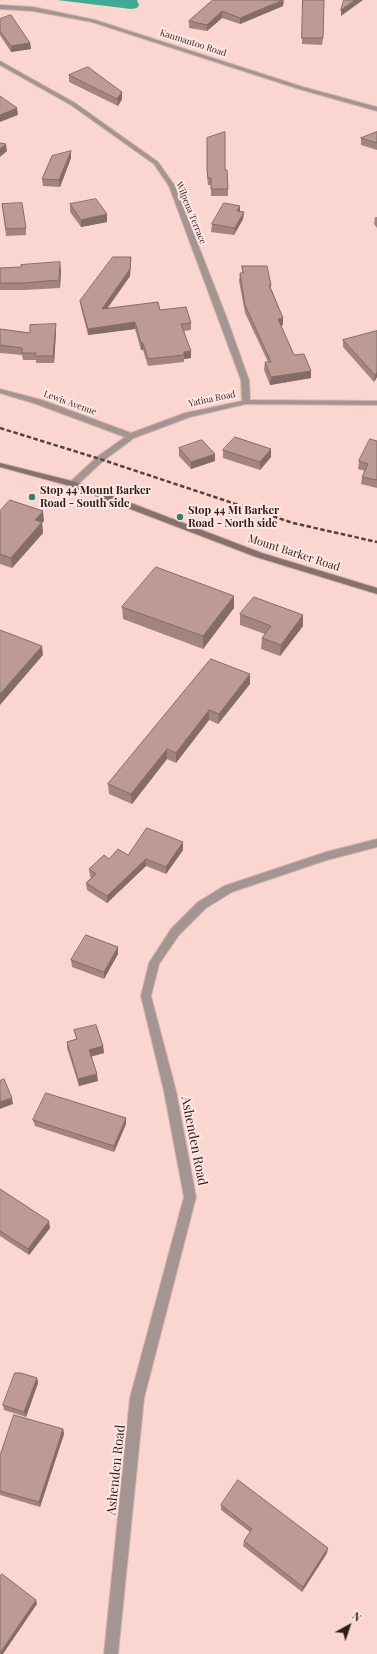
<!DOCTYPE html>
<style>
body{margin:0}
#map{position:relative;width:377px;height:1654px;overflow:hidden;background:#fbd6d0;font-family:"Playfair Display",serif}
canvas{display:block}
.north{position:absolute;left:329px;top:1606px;width:40px;height:40px;-webkit-text-stroke:3px #fee7e3;paint-order:stroke;rotate:40deg;font-size:11px;font-weight:700;line-height:16px;text-align:center;color:#2b1e1b}
.north::after{content:'';display:block;margin:auto;width:14px;height:18px;background:#2b1e1b;clip-path:polygon(50% 0,100% 100%,50% 72%,0 100%)}
</style>
<div id="map">
<canvas width="377" height="1654"></canvas>
<div class="north">N</div>
</div>
<script>
const ctx = document.querySelector('canvas').getContext('2d');
ctx.lineJoin = 'round';
function paint(path, color) { ctx.fillStyle = color; ctx.fill(path, 'evenodd'); }
function strokePath(path, color, width, dash) { ctx.strokeStyle = color; ctx.lineWidth = width; ctx.lineCap = dash ? 'butt' : 'round'; ctx.setLineDash(dash || []); ctx.stroke(path); }
function write(font, color, halo, rows, align = 'center') {
  ctx.font = font + ' "Playfair Display",serif'; ctx.lineWidth = 4; ctx.setLineDash([]); ctx.textBaseline = 'middle'; ctx.strokeStyle = halo; ctx.fillStyle = color; for (const [text, x, y, turn = 0] of rows) {
    ctx.save(); ctx.translate(x, y); ctx.rotate((+turn || 0) * Math.PI / 180); ctx.textAlign = isNaN(turn) ? turn : align; if (halo) ctx.strokeText(text, 0, 0); ctx.fillText(text, 0, 0); ctx.restore();
  }
}
paint(new Path2D(`
 M57 0H137L139 5 137 8 131 9Z`), '#3faa96');
const minor = new Path2D(`
 M0 5 33 7 95 20 303 87 377 107V111L299 89 92 22 33 11 0 9Z
 M0 61 75 103 158 162 175 186 226 316 249 380 250 400 377 401V405L246 404 190 417 134 438 103 461 76 486H70V482L97 457 125 437 36 404 0 393V389L42 400 131 433 185 413 242 401 241 380 169 186 154 164 71 105 0 65Z
 M377 839V847L327 860 232 892 206 908 179 935 159 964 151 996 176 1091 196 1197 144 1398 118 1654H104L130 1398 184 1197 164 1091 141 996 149 963 171 929 198 902 224 886 326 852Z`);
const secondary = new Path2D(`
 M0 463 76 482 262 553 377 588V594L256 557 70 486 0 467Z`);
strokePath(minor, '#d6b5af', 2);
strokePath(secondary, '#d6b5af', 2);
paint(minor, '#a59592');
paint(secondary, '#87716d');
strokePath(new Path2D(`
 M0 428 100 459 293 523 377 542`), '#54423e', 2.5, [4.5, 2.5]);
paint(new Path2D(`
 M213 0 283 6 240 24 222 18 207 31 189 28V21Z
 M303 0 323 38 322 45 302 44Z
 M0 19 30 43 31 49 11 52 0 35Z
 M69 75 122 92V99L118 106 69 82Z
 M377 132V150L361 145V138Z
 M207 138 225 170 228 189V196H211V185H208L207 176Z
 M71 151V158L60 187 43 186 42 179Z
 M2 204 26 228V235L6 236Z
 M70 204 107 222 81 227 70 212Z
 M240 206V211L244 212 243 219 234 235 211 232 212 224Z
 M375 217H377V228L374 224Z
 M131 257 130 276 108 308 160 310 191 323V330L184 331 191 358 184 359V362L148 366 143 350H141L135 329 88 335 81 308 80 301Z
 M242 266 271 285V288L283 318V325L281 326 294 355 311 378 270 385 264 370 265 362H268L245 313 239 281 240 273H242Z
 M0 268 61 270 60 288 24 290H0Z
 M0 329 30 333 56 332 54 363H36V360H23L22 355 0 353Z
 M377 331V377L374 382 343 347V340Z
 M377 441V488L361 484 362 477 365 471 358 469 359 461Z
 M179 448 215 454V461L191 469 179 456Z
 M223 450 271 457 260 470 223 458Z
 M0 511 44 521 42 523 43 533 12 568 0 564Z
 M122 607 234 608 203 649 123 619Z
 M240 614 303 615V626L280 656 261 649 262 638 265 634 240 625Z
 M211 659 250 684 218 724 209 720 176 763 167 759 132 804 109 794 108 784Z
 M183 850 166 874 146 866 107 903 87 890 86 883 91 878 90 876 89 869 128 855Z
 M118 947V954L104 979 72 967 71 960Z
 M74 1030 103 1046 104 1053 91 1056 98 1081 79 1086 67 1048V1042L76 1039Z
 M126 1118V1124L114 1152 35 1126 33 1120Z
 M0 1189 50 1228 29 1255 0 1236Z
 M37 1378 38 1383 26 1417 4 1410 3 1405Z
 M63 1429 64 1434 40 1507 0 1495V1456Z
 M221 1505 327 1553 302 1592 243 1546 244 1541 250 1532 221 1510Z`), '#a3847f');
paint(new Path2D(`
 M284 0 283 6 240 24V18Z
 M355 0H363L341 16V10Z
 M222 11V18L207 31V25Z
 M30 43 31 49 11 52V46Z
 M122 92V99L118 106 117 99Z
 M17 108 18 115 0 122V115Z
 M6 144 7 151 0 157V149Z
 M71 151V158L60 187 59 180Z
 M240 206V213L237 211Z
 M244 212 243 219 234 235 235 228Z
 M107 214V222L81 227V220Z
 M131 257 130 276 102 315V309Z
 M60 262 61 270 60 288 59 280Z
 M283 318V325L278 326V319Z
 M135 322V329L88 335V329Z
 M56 324V332L54 363 53 356Z
 M141 343H143V350H141Z
 M191 351V358L184 359V352Z
 M311 371V378L270 385 271 377Z
 M377 372V377L374 382 375 375Z
 M271 449V457L260 470V462Z
 M215 454V461L191 469V462Z
 M43 511 44 521 42 523 43 533 12 568 11 558 35 520Z
 M234 596V608L203 649V636Z
 M303 615V626L280 656 281 645Z
 M42 646 43 655 0 705V694Z
 M250 674V684L218 724 219 714Z
 M209 710V720L176 763V753Z
 M167 749V759L132 804 131 794Z
 M183 842V850L166 874V867Z
 M146 859V866L107 903V896Z
 M118 947V954L104 979V972Z
 M103 1046 104 1053 90 1057 89 1050Z
 M97 1074 98 1081 79 1086 78 1079Z
 M12 1098 13 1104 0 1109V1102Z
 M126 1118V1124L114 1152V1146Z
 M49 1221 50 1228 29 1255 28 1249Z
 M37 1378 38 1383 26 1417 24 1412Z
 M63 1429 64 1434 40 1507 39 1502Z
 M328 1548 327 1553 302 1592 303 1587Z
 M36 1600 37 1604 3 1654H0V1653Z`), '#846c68');
const building = new Path2D(`
 M213 0H283L240 18 222 11 207 25 189 21Z
 M303 0H324L323 38H302Z
 M344 0H355L341 10Z
 M11 15 30 43 11 46 0 31V19Z
 M88 67 122 92 117 99 69 75Z
 M0 96 17 108 0 115Z
 M225 132V170H227L228 189H211V178H208L207 169V138Z
 M377 132V143L361 138Z
 M0 143 6 144 0 149Z
 M71 151 59 180 42 179 52 156Z
 M96 199 107 214 81 220 70 204Z
 M22 203 26 228 6 229 2 204Z
 M224 203 240 206 237 211 244 212 235 228 212 224Z
 M113 257H131L130 269 102 309 158 302 160 310 186 307 191 323 181 324 191 351 184 352V355L148 359 143 343H141L135 322 88 329 80 301Z
 M60 262 59 280 23 283H0V268L21 267V265Z
 M242 266H267L271 285H269L283 318 278 319 294 355 304 354 311 371 271 377 265 362H271L245 305 240 273H243Z
 M56 324 53 356H35L36 353H22V348L0 345V329L30 333V325Z
 M377 331V372L375 375 343 340Z
 M235 437 271 449 260 462 223 450Z
 M370 439 377 441V480L362 477 368 464 359 461Z
 M202 440 215 454 191 462 179 448Z
 M10 500 43 511 35 520 42 522 11 558 0 554V511Z
 M156 567 234 596 203 636 122 607Z
 M254 597 303 615 281 645 262 638 271 626 240 614Z
 M0 630 42 646 0 694Z
 M211 659 250 674 219 714 209 710 176 753 167 749 131 794 108 784Z
 M147 828 183 842 166 867 146 859 107 896 86 883 96 874 89 869 104 855 109 859 118 849 128 855Z
 M86 935 118 947 104 972 71 960Z
 M96 1025 103 1046 89 1050 97 1074 78 1079 67 1042 77 1039 74 1030Z
 M4 1079 12 1098 0 1102V1081Z
 M46 1093 126 1118 114 1146 33 1120Z
 M0 1189 49 1221 28 1249 0 1231Z
 M15 1373H21L37 1378 24 1412 3 1405Z
 M14 1415 63 1429 39 1502 0 1491V1456Z
 M238 1480 328 1548 303 1587 244 1541 252 1529 221 1505Z
 M2 1574 36 1600 0 1653V1577Z`);
paint(building, '#bd9a94');
strokePath(building, '#846c68', 1);
for (const [x, y, r, color] of [
 [32,497,4,"#397c6e"],
 [180,517,4,"#397c6e"]
]) { const dot = new Path2D(); dot.arc(x, y, r, 0, 2 * Math.PI); ctx.fillStyle = color; ctx.fill(dot); strokePath(dot, '#fee7e3', 1.5); }
write('9px', '#2b1e1b', '#fee7e3', [
 ["Kanmantoo Road",193,43,18],
 ["Wilpena Terrace",191,213,68],
 ["Yatina Road",212,399,-12],
 ["Lewis Avenue",70,403,20]
]);
write('bold 11px', '#2b1e1b', '#fee7e3', [
 ["Stop 44 Mount Barker",40,491],
 ["Road - South side",40,504],
 ["Stop 44 Mt Barker",188,511],
 ["Road - North side",188,524]
], 'left');
write('11px', '#2b1e1b', '#fee7e3', [
 ["Mount Barker Road",294,553,18]
]);
write('13px', '#2b1e1b', '#fee7e3', [
 ["Ashenden Road",194,1141,79],
 ["Ashenden Road",116,1470,-84]
]);
</script>
